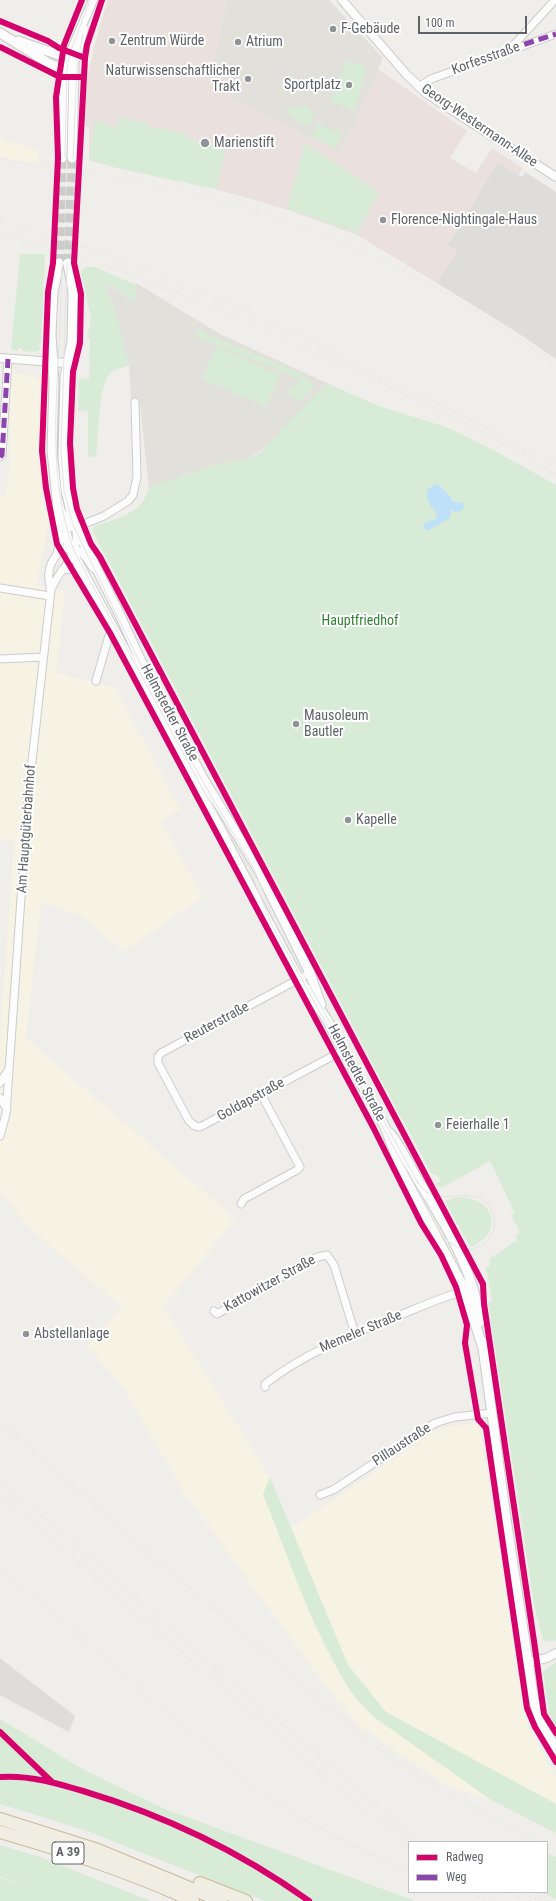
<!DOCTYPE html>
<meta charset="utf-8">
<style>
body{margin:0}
#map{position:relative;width:556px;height:1901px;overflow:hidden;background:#efeeea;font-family:"Roboto Condensed",sans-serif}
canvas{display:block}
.legend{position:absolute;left:408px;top:1841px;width:140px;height:52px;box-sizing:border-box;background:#fff;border:1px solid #bfc1c3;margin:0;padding:5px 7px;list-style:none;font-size:12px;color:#5f6368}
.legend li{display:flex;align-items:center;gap:8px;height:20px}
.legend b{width:20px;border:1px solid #bfc1c3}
.scale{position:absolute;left:418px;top:16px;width:109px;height:18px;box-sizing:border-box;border:2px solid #5f6368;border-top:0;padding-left:5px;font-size:12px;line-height:14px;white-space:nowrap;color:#5f6368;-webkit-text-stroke:3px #fff;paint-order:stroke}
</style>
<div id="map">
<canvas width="556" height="1901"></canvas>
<ul class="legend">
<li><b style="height:5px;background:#d6006c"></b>Radweg</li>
<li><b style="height:5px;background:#8e44ad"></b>Weg</li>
</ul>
<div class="scale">100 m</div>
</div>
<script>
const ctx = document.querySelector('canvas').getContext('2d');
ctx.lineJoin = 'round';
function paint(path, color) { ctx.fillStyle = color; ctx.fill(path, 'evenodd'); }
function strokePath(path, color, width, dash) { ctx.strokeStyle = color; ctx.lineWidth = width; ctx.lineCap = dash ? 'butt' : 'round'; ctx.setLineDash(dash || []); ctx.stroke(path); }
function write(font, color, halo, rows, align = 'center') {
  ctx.font = font + ' "Roboto Condensed",sans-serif'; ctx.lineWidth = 4; ctx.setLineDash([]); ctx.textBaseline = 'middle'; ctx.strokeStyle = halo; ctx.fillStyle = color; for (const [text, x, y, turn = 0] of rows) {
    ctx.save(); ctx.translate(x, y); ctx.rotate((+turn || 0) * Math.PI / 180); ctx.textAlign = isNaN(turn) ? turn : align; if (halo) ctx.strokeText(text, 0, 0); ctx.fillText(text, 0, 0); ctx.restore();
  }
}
paint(new Path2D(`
 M0 138 39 150 38 164 0 157Z
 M10 372 40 378 42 380 39 444 40 475 43 500 49 520 37 585 65 590 56 673 116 688 180 810 161 821 203 897 123 952 113 940 109 943 91 922 78 915 41 903 26 1038 221 1206 234 1222 163 1306 270 1477 263 1494 316 1626 345 1683 374 1717 491 1800 449 1787 359 1726 328 1689 184 1492 125 1391 87 1345 122 1307 29 1228 0 1190V1037L14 842 0 838V496L5 497 9 475Z
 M479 1422 526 1722 556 1778V1804L386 1712 348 1665 291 1528 438 1429Z`), '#f7f3e4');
paint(new Path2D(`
 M498 162 522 177 525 172 556 192V359L515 331 437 283 457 251 447 245Z
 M0 1658 75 1716 69 1732 0 1695Z`), '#dfddda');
paint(new Path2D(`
 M227 0H329L383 58 358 118 339 153 233 99 231 72 212 66Z
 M136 283 220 334 327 383 269 444 248 459 214 465 149 488 140 404 131 400 129 366 116 314 105 286 108 284 134 302Z`), '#e2e0da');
paint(new Path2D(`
 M108 0H227L212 66 231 72 233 99 339 153 358 118 378 69 467 131 450 158 476 173 492 148 523 168 518 175 498 162 447 244 458 251 437 283 357 235 286 209 216 189 121 169 89 160V127H85L87 81 95 43Z`), '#eae0de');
paint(new Path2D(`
 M345 60 367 67 354 110 331 102Z
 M301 106 308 107 314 114 310 125 303 124 287 113V109Z
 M119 117 151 125 150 128 156 129 157 127 189 135V139L226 147 216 189 121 169 89 160 95 120 116 128Z
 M317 124 341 133 336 147 312 138Z
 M305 143 379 192 357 233 287 208Z
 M20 254H45L41 343H39L40 350 33 352 22 351V348H18L17 351 11 349Z
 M86 267H95L136 285 135 303 109 284 105 286 116 314 129 366C121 368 113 369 108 376 99 390 98 439 96 456L88 457V411L78 410 79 378 89 379 90 338H87L91 319 81 271Z
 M198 330 302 374 300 379 196 336Z
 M216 346 280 375 266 407 202 379Z
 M304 375 315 385 299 403 288 393Z
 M327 383 376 405 449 428 495 451 556 485V1640L547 1642 543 1640 534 1604 488 1303 492 1302 486 1267 490 1266 489 1259 517 1240 515 1237 520 1232 511 1215 515 1213 490 1161 443 1187 437 1186 436 1184 441 1181 438 1176 432 1174 388 1093 92 530 95 526C119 517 141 515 149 488L214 465 248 459 260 452Z
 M460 1197C495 1199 505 1233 470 1247L445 1201Z
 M270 1477 348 1665 386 1712 556 1804V1833L491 1800 374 1717C364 1707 352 1696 345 1682 310 1624 288 1557 263 1494Z
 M556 1662V1726L552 1721 551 1715H549L543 1672Z
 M0 1719 86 1771 165 1809 415 1901H312L304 1895 308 1901H265L84 1830 0 1804Z
 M0 1845 40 1857 151 1901H0V1878L39 1890 0 1877Z
 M547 1853 556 1857V1899L539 1892H547Z`), '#d8ebd6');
paint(new Path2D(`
 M435 484 439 485 451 497V501L463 503 465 507 458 513 451 510 450 518 427 531 423 527 426 522 436 519 437 513C430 506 426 500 427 490Z`), '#bfe0f9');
strokePath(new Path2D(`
 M59 263 62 158
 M68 263 72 158`), '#cbcbca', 9, [9, 4.5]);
const minor = new Path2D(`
 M510 49 555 0
 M418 87 431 79 556 34
 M0 457 2 455 8 359
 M56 504 61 540 57 553
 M63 513 70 527 74 528 104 516 128 501 133 495 137 477 135 402
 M62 570 74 569 83 574
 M0 588 50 596
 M50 589C50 584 48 578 49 573 50 561 62 542 76 549 83 552 89 562 93 568
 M0 659 43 657
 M96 681 112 625
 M310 973 161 1053 158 1057V1063L189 1121 195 1126 200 1127 344 1050
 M0 1083 8 1070
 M0 1098 7 1109
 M0 1136 6 1114 28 797 51 590C61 563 79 563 76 529
 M241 1204 244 1199 297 1170 300 1167 261 1094
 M214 1311 217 1314 310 1261 318 1257 327 1255 334 1265 355 1334
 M265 1387V1384C305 1353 351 1335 398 1316 420 1307 442 1297 464 1291
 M320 1495 333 1490 435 1423 455 1417 492 1413`);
const tertiary = new Path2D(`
 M342 0 406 74 427 94 556 177
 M68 58 93 0
 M74 65 84 29
 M0 358 67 363
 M528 1662 547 1658 556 1653`);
const secondary = new Path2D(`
 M0 33 50 64 66 70 70 68
 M18 41 68 58 72 62
 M62 158 64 80 68 58
 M72 158 74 65
 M59 263 53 292 51 334 54 382 52 451 57 498 70 548 196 782 269 923 299 979 326 1018 385 1127 404 1176 463 1286 482 1345
 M68 263 73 292 72 342 65 377 63 457 66 491 74 524 118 611 140 659 204 780 259 871 310 973 321 1005
 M390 1133C401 1147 409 1164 418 1180 445 1224 474 1270 480 1322
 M482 1341 507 1525 534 1701 539 1720 556 1749`);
const motorway = new Path2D(`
 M0 1819 98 1850 221 1901
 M0 1832C65 1851 131 1872 193 1901
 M200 1883 246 1901`);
strokePath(minor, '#cbcccc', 9);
strokePath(tertiary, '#cbcccc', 10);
strokePath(secondary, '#cacacb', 11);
strokePath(motorway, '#c8b996', 14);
strokePath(minor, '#fdfcfc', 7);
strokePath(tertiary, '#fdfcfc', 8);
strokePath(secondary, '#fdfcfc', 9);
strokePath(motorway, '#f0ede3', 12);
strokePath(new Path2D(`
 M65 158 67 69 70 53 90 0
 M73 159 77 67 83 34
 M62 263C61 289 61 316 59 342 56 413 49 483 74 551L207 797 249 867 271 923 439 1230C462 1269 508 1241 491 1209 475 1179 437 1213 418 1183L275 922 254 869 203 782 140 663 73 525 64 491 61 450 67 263`), '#e4e4e4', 1);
strokePath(new Path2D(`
 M0 159C77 172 155 183 231 204 347 236 460 293 556 365
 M0 223C120 250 232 305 344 355
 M0 234C115 262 223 311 330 360 407 395 485 429 556 475
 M335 356 471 419 538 456
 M534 449 556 463
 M0 1423 362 1737 430 1785 541 1842
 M0 1480 418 1842
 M0 1495 353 1801 380 1823 409 1842
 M0 1568 263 1794 310 1823 379 1858 409 1871
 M547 1845 556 1849
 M467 1892 491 1901
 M506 1892 522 1898
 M518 1892 543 1901`), '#e4e4e4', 2, [1, 5]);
strokePath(new Path2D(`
 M510 49 556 34
 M0 457 2 455 8 359`), '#8e44ad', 5, [10, 5]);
strokePath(new Path2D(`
 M82 0 64 45 56 97 58 158 53 263 48 292 42 451 46 488 57 544 110 633 373 1127 421 1223 441 1255 456 1287 467 1325 465 1343 478 1419 486 1428 527 1708 535 1727 556 1762
 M102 0 87 45 85 58 74 263 81 294 80 343 73 372 70 443 73 488 77 509 91 544 100 557 483 1284 484 1304 535 1648 544 1714 556 1733
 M0 21 48 41 59 48 85 58
 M0 47 60 77H84
 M0 1732 52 1782
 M0 1777C29 1775 56 1783 83 1791 163 1815 241 1852 309 1901`), '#d6006c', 6);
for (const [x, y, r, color] of [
 [333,29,4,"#919496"],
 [112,41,4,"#919496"],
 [238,42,4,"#919496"],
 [248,79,4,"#919496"],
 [349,85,4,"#919496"],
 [205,143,5,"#919496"],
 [383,220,4,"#919496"],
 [296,724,4,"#919496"],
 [348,820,4,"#919496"],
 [438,1125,4,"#919496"],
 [26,1334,4,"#919496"]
]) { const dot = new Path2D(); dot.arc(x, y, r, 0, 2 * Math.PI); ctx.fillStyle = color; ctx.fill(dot); strokePath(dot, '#fff', 1.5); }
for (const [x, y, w] of [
 [68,1853,32]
]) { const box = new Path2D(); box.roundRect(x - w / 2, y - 11, w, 22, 3); ctx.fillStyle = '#fff'; ctx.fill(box); strokePath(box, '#5f6368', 1); }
write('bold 13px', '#5f6368', null, [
 ["A 39",68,1853]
]);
write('14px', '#5f6368', '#fff', [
 ["F-Gebäude",341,29],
 ["Zentrum Würde",120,41],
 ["Atrium",246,42],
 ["Naturwissenschaftlicher",240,71,"right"],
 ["Trakt",240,87,"right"],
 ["Sportplatz",341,85,"right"],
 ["Marienstift",214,143],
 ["Florence-Nightingale-Haus",391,220],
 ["Mausoleum",304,716],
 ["Bautler",304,732],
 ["Kapelle",356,820],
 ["Feierhalle 1",446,1125],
 ["Abstellanlage",34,1334]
], 'left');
write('14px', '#5f6368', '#fff', [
 ["Korfesstraße",486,59,-20],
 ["Georg-Westermann-Allee",479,126,34],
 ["Helmstedter Straße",169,713,62],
 ["Am Hauptgüterbahnhof",27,829,-86],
 ["Reuterstraße",217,1023,-28],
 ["Helmstedter Straße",356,1073,62],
 ["Goldapstraße",251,1100,-29],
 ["Kattowitzer Straße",270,1284,-29],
 ["Memeler Straße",361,1332,-23],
 ["Pillaustraße",402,1445,-33]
]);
write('14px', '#348238', '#fff', [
 ["Hauptfriedhof",360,621]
]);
</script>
